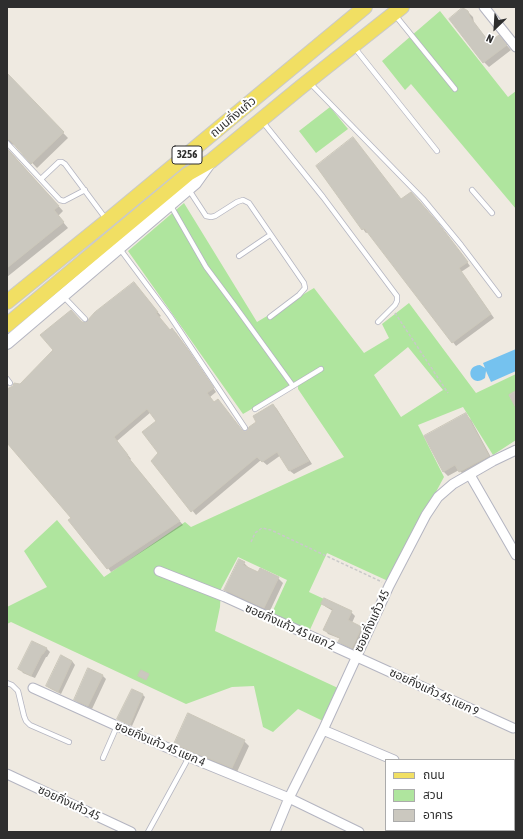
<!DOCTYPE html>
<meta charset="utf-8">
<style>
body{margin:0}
#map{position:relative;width:523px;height:839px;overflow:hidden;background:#efeae1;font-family:"Asap Condensed","Noto Sans Thai",sans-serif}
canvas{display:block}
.frame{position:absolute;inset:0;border:8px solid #2e2e2e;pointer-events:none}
.legend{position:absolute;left:385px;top:759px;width:130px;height:72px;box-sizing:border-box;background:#fff;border:1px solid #ababab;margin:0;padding:5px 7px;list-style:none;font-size:12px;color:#2e2e2e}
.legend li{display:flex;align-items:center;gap:8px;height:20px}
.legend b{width:20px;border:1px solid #ababab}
.north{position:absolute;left:475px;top:8px;width:40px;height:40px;-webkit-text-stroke:3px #fff;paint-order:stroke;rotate:205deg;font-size:11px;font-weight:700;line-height:16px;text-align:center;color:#2e2e2e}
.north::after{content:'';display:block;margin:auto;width:14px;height:18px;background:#2e2e2e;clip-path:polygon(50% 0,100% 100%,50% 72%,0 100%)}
</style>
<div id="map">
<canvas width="523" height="839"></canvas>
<div class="frame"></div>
<ul class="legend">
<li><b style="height:5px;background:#f1df63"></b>ถนน</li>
<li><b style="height:11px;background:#afe59e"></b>สวน</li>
<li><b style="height:11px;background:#cbc8bf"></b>อาคาร</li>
</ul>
<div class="north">N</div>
</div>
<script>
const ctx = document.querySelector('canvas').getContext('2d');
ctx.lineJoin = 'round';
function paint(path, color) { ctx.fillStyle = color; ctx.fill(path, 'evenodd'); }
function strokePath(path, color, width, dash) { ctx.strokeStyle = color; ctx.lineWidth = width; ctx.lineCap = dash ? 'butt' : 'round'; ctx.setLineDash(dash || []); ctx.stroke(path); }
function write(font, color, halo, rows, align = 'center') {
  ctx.font = font + ' "Asap Condensed","Noto Sans Thai",sans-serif'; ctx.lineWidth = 4; ctx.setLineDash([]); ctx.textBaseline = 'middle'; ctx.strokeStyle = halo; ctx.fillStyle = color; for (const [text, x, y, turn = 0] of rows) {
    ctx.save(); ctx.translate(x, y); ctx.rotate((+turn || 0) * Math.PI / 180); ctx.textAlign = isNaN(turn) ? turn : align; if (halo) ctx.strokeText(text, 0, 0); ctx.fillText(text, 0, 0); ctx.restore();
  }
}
paint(new Path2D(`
 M440 11 508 97 516 91V209L411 84 405 90 382 61Z
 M330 107 348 129 316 153 299 131Z
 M184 203 257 322 314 288 364 353 389 338 382 324 409 303 476 393 516 374V391L509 395 516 408V440L493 455 463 407 418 425 444 477 388 581 327 553 309 592 324 599 308 634 271 615 287 580 238 557 221 589 220 607 215 631 338 688 323 721 298 709 273 732 263 727 254 686 232 687 186 704 11 622 7 624V607L47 587 24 551 57 520 104 577 185 522 191 527 344 457 298 389V382L243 414 128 251ZM408 347 443 390 401 417 374 375Z`), '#afe59e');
paint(new Path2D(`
 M516 349V371L491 382 486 371 485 378C471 389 463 366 480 365L485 368 483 363Z`), '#75c2ef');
paint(new Path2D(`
 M468 12 473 17 474 23 490 43 503 41 511 50 489 67 484 62Z
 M7 74 68 138 37 168 15 145 11 144 8 147V149L63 211 58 216 68 228 7 277Z
 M317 167 402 200 442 229 470 266 461 272 494 318 456 346 368 232 366 233 363 229Z
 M137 287 161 316 159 317 170 331 176 333 190 352 216 392 210 397 214 403 243 432 245 433 258 423 273 405 277 409 312 464 294 474 290 471 281 455 267 465 261 460 196 515 152 461 160 453 158 421 151 412 117 441 131 459 130 460 183 525 111 572 108 568 72 518 7 441V390L10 388 20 385 82 323 87 324Z
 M466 415 471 420 493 461 465 476 459 470 448 476 443 471Z
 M244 563 249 568 259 573 278 578 283 583 269 613 230 595 225 590Z
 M322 604 351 612 355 616 352 623 361 628 365 631 356 651 343 645 340 642 341 639 328 634 325 630 333 611 326 607Z
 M46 648 50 652 47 657H46L35 678 23 673 20 669Z
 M62 656 72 661 75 665 61 694 51 689 47 686Z
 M102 675 106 679 92 709 79 703 75 700Z
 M133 691 143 695 145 697 132 726 121 721 118 719Z
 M244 741 249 746 237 772 180 749 175 744Z`), '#0003');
const building = new Path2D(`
 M462 8 465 9 468 11 470 17 489 42 499 35 507 45 483 63 449 19Z
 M7 73 64 132 31 164 10 140 7 139Z
 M353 137 401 199 411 192 420 202 439 224 468 262 459 268 491 314 452 343 364 228 362 230 316 166Z
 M7 149 59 206 54 210 64 222 7 268Z
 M134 282 158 312 156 313 170 330 172 328 186 347 214 388 207 393 214 402 218 399 242 430 245 432 248 430 249 427 256 422 253 416 273 404 309 461 289 471 277 452 262 462 257 457 191 512 151 461 158 453 142 432 156 421 147 409 114 437 128 455 127 456 180 521 107 569 68 520 71 518 7 443V389L13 386 14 383 20 384 53 350 40 335 71 310 82 322H86L95 312Z
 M516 391V408L509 395Z
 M466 413 489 456 459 472 455 465 443 472 424 436Z
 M239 559 245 562 243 565 258 572 260 568 279 577 264 608 224 590Z
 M324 598 352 611 348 620 362 627 352 648 338 642 340 638 323 630 333 609 321 604Z
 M32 641 47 648 43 654H42L31 676 18 669Z
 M61 655 72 661 58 692 46 686Z
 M88 668 103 675 88 706 74 700Z
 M141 670 149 674 146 680 138 676Z
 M132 689 143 694 130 725 117 719Z
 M188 713 245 740 232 768 174 744Z`);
paint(building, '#cbc8bf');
strokePath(building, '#cbc7ba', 1);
const lane = new Path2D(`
 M395 15 455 89
 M354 47 437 151
 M310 83 423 199 461 245 499 295
 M262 121 323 197 397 296V301L395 305 378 322
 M7 143 60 200 64 201 85 190
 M41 179 59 162H62L65 164 106 219
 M189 190 206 216 211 217 215 216 237 202 243 200 249 203 304 283 305 288 299 295 270 317
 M472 190 492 213
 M171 206 206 267 235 306 293 386
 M120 249 170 316 245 428
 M239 256 270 235
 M63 296 85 319
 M7 379 10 383
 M255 409 321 369
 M7 683 12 685 18 691 24 716 26 721 30 725 69 742
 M103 758 117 726
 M148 832 189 757`);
const street = new Path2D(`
 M484 7 516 47
 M470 475 516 555
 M159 571 225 597 513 728
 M33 688 117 726 189 757 289 798 359 832
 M323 730 394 760
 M7 774 131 832
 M514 816 516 817
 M275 832 289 798 323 730 389 586 426 515 438 497 453 484 493 461 516 450`);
const secondary = new Path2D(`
 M7 343 195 183 210 162`);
const primary = new Path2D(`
 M7 302 107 221 365 7
 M7 325 188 174 211 161 301 87 402 7`);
strokePath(lane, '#b4b5c1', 6);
strokePath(street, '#b4b5c1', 11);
strokePath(secondary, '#b4b5c1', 14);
strokePath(primary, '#c9c9c9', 16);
strokePath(new Path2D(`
 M395 313 448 393
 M251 542 255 533 262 528 271 530 382 582`), '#c9c9c9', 1.5, [3, 2]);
strokePath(lane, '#fff', 4.5);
strokePath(street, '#fff', 9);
strokePath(secondary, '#fff', 12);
strokePath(primary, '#f1df63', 14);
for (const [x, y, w] of [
 [187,155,30]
]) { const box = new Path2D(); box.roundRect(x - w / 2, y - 9, w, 18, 3); ctx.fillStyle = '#fff'; ctx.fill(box); strokePath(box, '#2e2e2e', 1); }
write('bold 11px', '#2e2e2e', null, [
 ["3256",187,155]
]);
write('12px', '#2e2e2e', '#fff', [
 ["ถนนกิ่งแก้ว",233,117,-40],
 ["ซอยกิ่งแก้ว 45",372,621,-65],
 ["ซอยกิ่งแก้ว 45 แยก 2",290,627,24],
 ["ซอยกิ่งแก้ว 45 แยก 9",434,692,25],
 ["ซอยกิ่งแก้ว 45 แยก 4",160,744,23],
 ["ซอยกิ่งแก้ว 45",69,803,25]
]);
</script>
